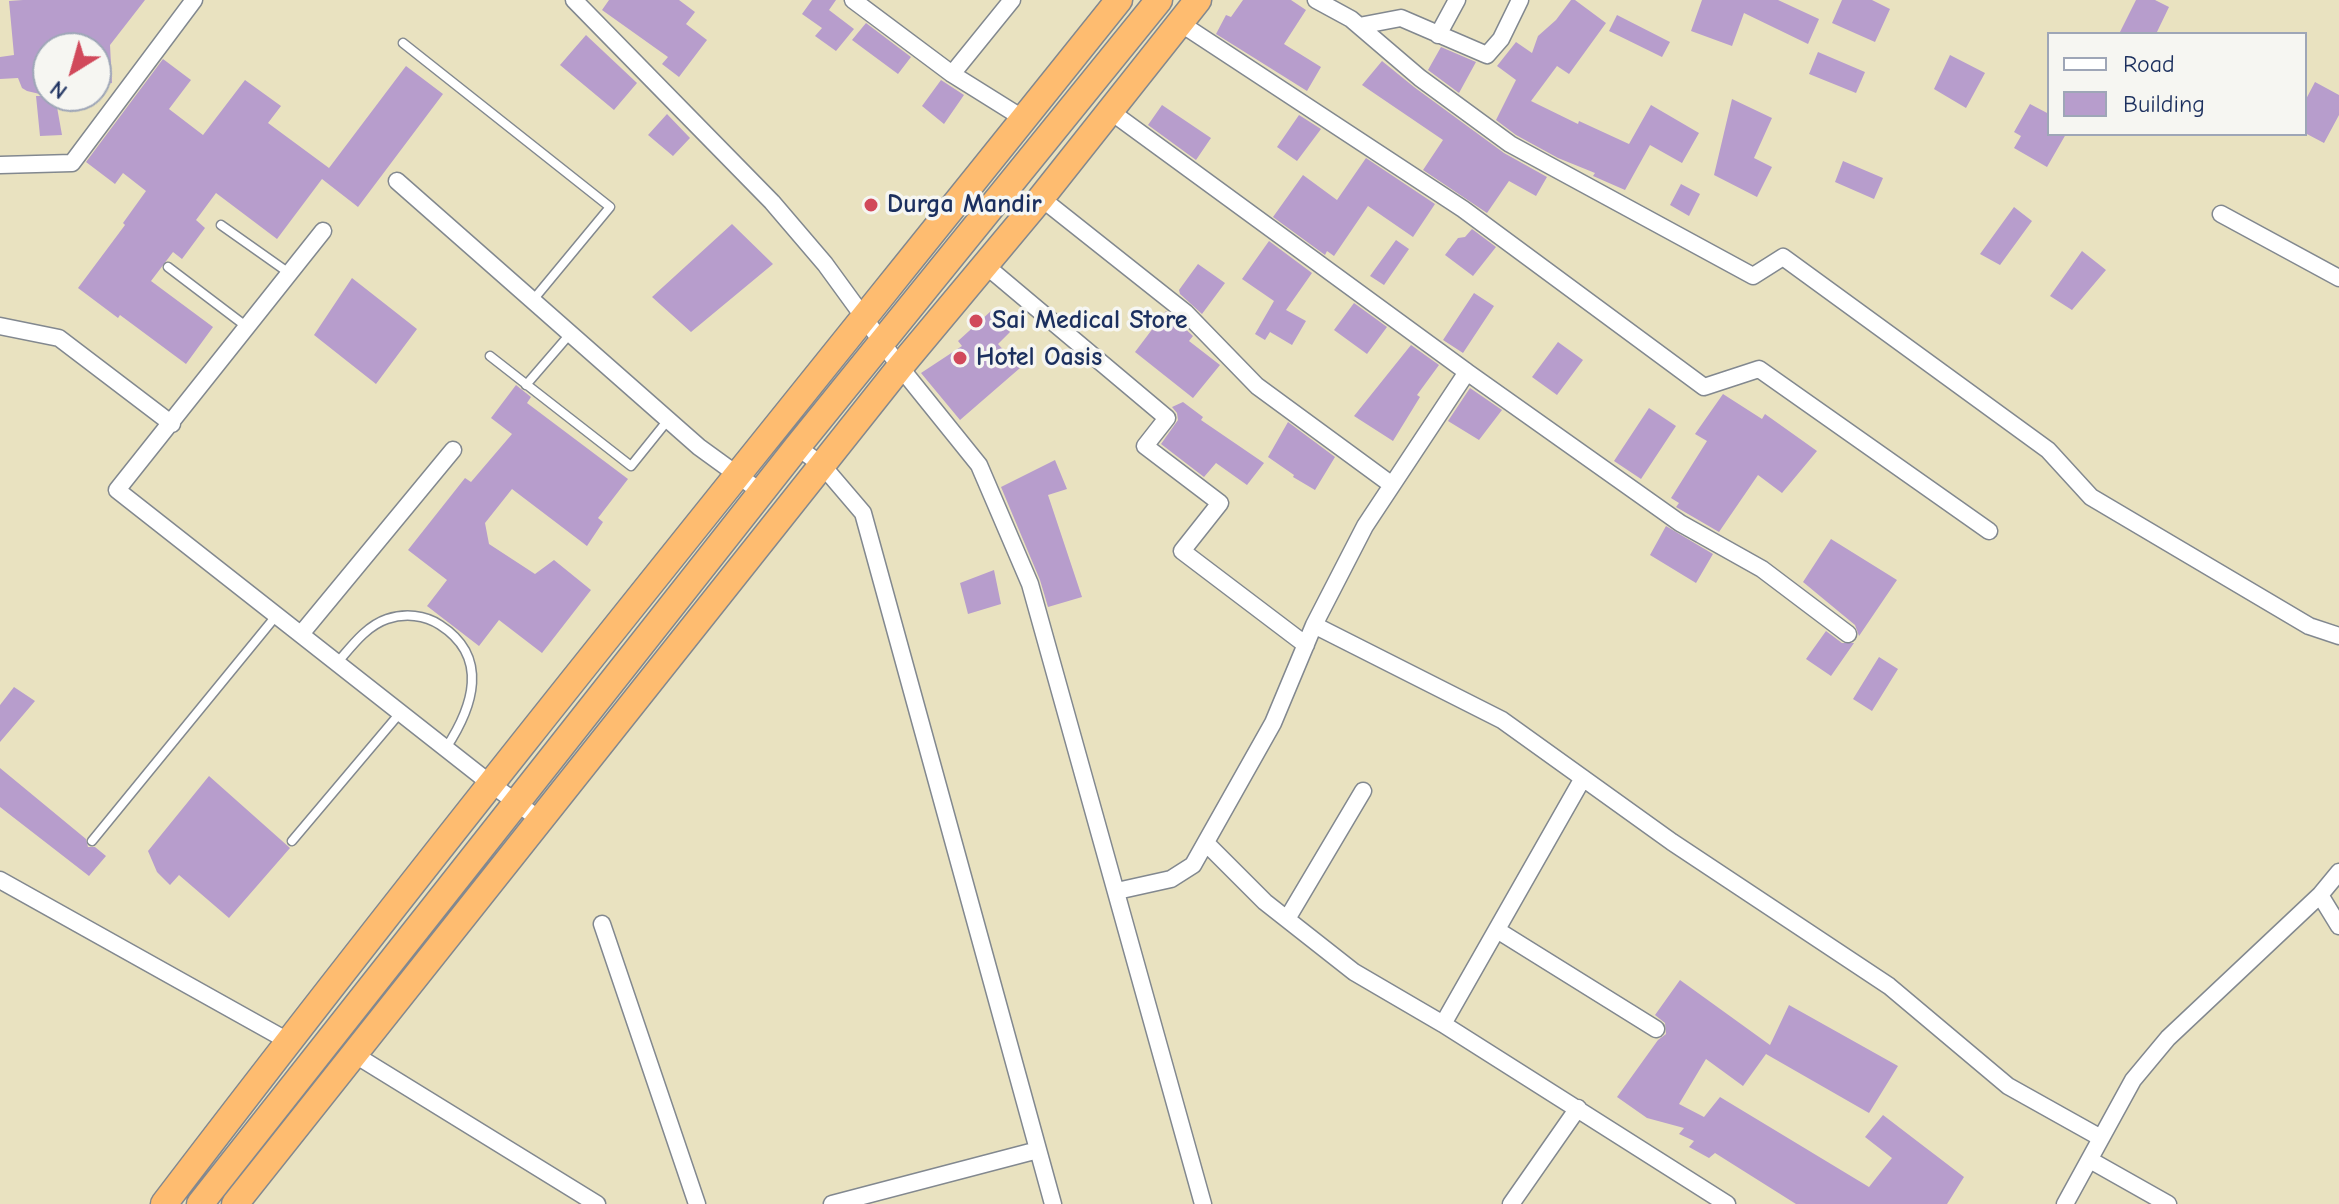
<!DOCTYPE html>
<style>
body{margin:0}
#map{position:relative;width:2339px;height:1204px;overflow:hidden;background:#e9e2c0;font-family:"Comic Neue",sans-serif}
canvas{display:block}
.legend{position:absolute;left:2047px;top:32px;width:260px;height:104px;box-sizing:border-box;background:#f6f6f2;border:2px solid #9ea6b7;margin:0;padding:10px 14px;list-style:none;font-size:24px;color:#1b2f5e}
.legend li{display:flex;align-items:center;gap:16px;height:40px}
.legend b{width:40px;border:2px solid #9ea6b7}
.north{position:absolute;left:32px;top:32px;width:80px;height:80px;box-sizing:border-box;background:#f6f6f2;border:2px solid #9ea6b7;border-radius:50%;rotate:217deg;font-size:22px;font-weight:700;line-height:32px;text-align:center;color:#1b2f5e}
.north::after{content:'';display:block;margin:auto;width:28px;height:36px;background:#d1495b;clip-path:polygon(50% 0,100% 100%,50% 72%,0 100%)}
</style>
<div id="map">
<canvas width="2339" height="1204"></canvas>
<ul class="legend">
<li><b style="height:10px;background:#fff"></b>Road</li>
<li><b style="height:22px;background:#b79dcc"></b>Building</li>
</ul>
<div class="north">N</div>
</div>
<script>
const ctx = document.querySelector('canvas').getContext('2d');
ctx.lineJoin = 'round';
function paint(path, color) { ctx.fillStyle = color; ctx.fill(path, 'evenodd'); }
function strokePath(path, color, width, dash) { ctx.strokeStyle = color; ctx.lineWidth = width; ctx.lineCap = dash ? 'butt' : 'round'; ctx.setLineDash(dash || []); ctx.stroke(path); }
function write(font, color, halo, rows, align = 'center') {
  ctx.font = font + ' "Comic Neue",sans-serif'; ctx.lineWidth = 7; ctx.setLineDash([]); ctx.textBaseline = 'middle'; ctx.strokeStyle = halo; ctx.fillStyle = color; for (const [text, x, y, turn = 0] of rows) {
    ctx.save(); ctx.translate(x, y); ctx.rotate((+turn || 0) * Math.PI / 180); ctx.textAlign = isNaN(turn) ? turn : align; if (halo) ctx.strokeText(text, 0, 0); ctx.fillText(text, 0, 0); ctx.restore();
  }
}
paint(new Path2D(`
 M23 0H145L110 45 112 83 96 85V48H48V96L27 91 22 88 18 78 0 79V57L14 55 9 1Z
 M609 0H679L695 12 686 24 707 40 679 77 662 64 668 57 602 10Z
 M812 0H836L829 10 854 29 836 51 815 36 822 28 802 14Z
 M1243 0H1291L1306 10 1284 44 1321 67 1307 91 1216 34 1226 15 1231 17Z
 M1571 0H1575L1606 23 1569 74 1557 66 1531 101 1578 124 1579 121 1629 144 1651 105 1699 133 1682 163 1650 145 1625 190 1593 176 1595 173 1558 158 1516 135 1496 120 1516 80 1497 66 1516 42 1532 53 1538 36 1556 20Z
 M1702 0H1778L1819 19 1808 44 1744 13 1732 46 1691 31Z
 M1842 0H1872L1890 9 1875 42 1832 23Z
 M2136 0H2155L2169 7 2156 34H2119Z
 M1617 15 1670 42 1662 57 1609 31Z
 M866 23 911 57 898 74 852 40Z
 M586 35 637 83 614 110 560 65Z
 M1441 47 1476 62 1459 93 1428 70Z
 M1818 52 1865 72 1856 93 1809 74Z
 M1950 55 1985 73 1966 108 1934 89Z
 M163 59 191 80 169 109 203 135 245 80 281 106 268 123 329 168 406 66 443 94 358 207 322 179 277 239 216 193 196 220 205 228 182 259 173 252 151 281 213 327 186 364 120 315 118 318 78 288 125 225 123 223 146 191 123 173 115 184 86 162Z
 M1382 61 1414 87 1504 153 1547 177 1536 196 1509 181 1487 213 1423 170 1443 140 1362 85Z
 M941 80 964 95 944 124 922 106Z
 M2315 82 2339 95V115L2324 143 2305 133V101Z
 M36 96H55L62 135 40 136Z
 M1732 99 1772 118 1754 158 1772 167 1757 197 1714 175Z
 M2030 104 2049 114V134H2066L2047 167 2014 148 2021 136 2014 132Z
 M1162 105 1211 138 1196 160 1148 125Z
 M667 114 690 138 673 156 648 135Z
 M1299 115 1321 129 1297 161 1277 147Z
 M1366 158 1435 204 1413 237 1368 206 1334 256 1327 251 1325 255 1273 217 1303 175 1337 200Z
 M1843 161 1883 178 1874 199 1835 182Z
 M1681 184 1700 194 1689 216 1670 205Z
 M2014 207 2032 221 2000 265 1980 254Z
 M732 224 773 264 691 332 652 297Z
 M1472 229 1496 247 1473 276 1445 255 1458 238 1465 237Z
 M1396 240 1409 249 1384 285 1370 276Z
 M1269 241 1312 273 1286 310 1306 321 1292 345 1270 332 1265 340 1255 334 1274 301 1242 279Z
 M2082 251 2106 270 2072 310 2050 296Z
 M1198 264 1225 283 1202 314 1180 294 1179 290Z
 M352 278 417 329 376 384 314 335Z
 M1474 293 1494 306 1463 353 1443 340Z
 M1354 303 1387 327 1367 354 1334 330Z
 M991 311 1010 332 998 344 1020 368 960 420 921 373 962 346 958 341Z
 M1166 311 1193 336 1189 341 1220 365 1193 398 1135 352Z
 M1558 342 1583 360 1557 395 1532 377Z
 M1411 345 1439 365 1417 395 1420 397 1393 441 1354 416Z
 M516 385 531 397 527 403 628 479 598 518 603 522 587 546 512 489 485 523 489 544 535 574 554 560 591 590 542 653 499 620 479 646 427 606 447 580 408 550 465 478 471 482 512 434 491 418Z
 M1470 388 1502 410 1479 440 1448 421Z
 M1723 394 1762 419 1765 414 1817 451 1782 493 1758 475 1719 532 1676 507 1679 503 1671 498 1707 441 1695 434Z
 M1183 402 1203 417 1201 420 1264 463 1247 485 1216 463 1204 477 1161 444 1178 420 1177 413 1172 407Z
 M1649 408 1676 426 1641 479 1614 461Z
 M1288 422 1335 457 1315 490 1293 477 1294 475 1268 457Z
 M1055 460 1067 489 1048 495 1082 597 1048 607 1040 580 1001 487Z
 M1666 526 1713 554 1696 583 1650 555Z
 M1831 539 1897 580 1859 636 1855 625 1803 582Z
 M994 570 1001 604 968 614 960 583Z
 M1826 631 1842 643H1854L1831 676 1806 659Z
 M1879 657 1898 669 1872 711 1853 699Z
 M14 687 35 701 0 742V705Z
 M0 768 86 839 88 847H95L106 856 89 876 0 807Z
 M209 776 290 848 229 918 179 875 170 885 157 872 148 851Z
 M1680 980 1770 1045 1789 1005 1898 1066 1869 1113 1766 1054 1743 1086 1706 1059 1679 1104 1704 1117 1720 1097 1869 1187 1892 1158 1865 1137 1883 1115 1964 1177 1947 1204H1796L1715 1153 1709 1158 1689 1147 1694 1141 1679 1134 1684 1128 1647 1118 1617 1097 1658 1040 1666 1034 1665 1023 1655 1015Z`), '#b79dcc');
const service = new Path2D(`
 M403 43 610 207 533 300
 M221 225 289 273
 M168 267 247 327
 M490 356 631 466 668 420
 M526 385 570 334
 M337 663C351 647 366 626 387 619 405 613 425 615 440 625 490 657 473 707 446 748
 M92 841 276 616
 M292 841 400 713`);
const minor = new Path2D(`
 M574 0 772 202 825 264 900 367 979 465 1030 584 1203 1204
 M853 0 952 74 1024 119
 M1316 0 1351 19 1420 78 1510 144 1753 276 1783 257 2048 450 2091 497 2309 626 2339 636
 M1180 23 1463 209 1704 387 1759 369 1989 531
 M1359 26 1401 18 1487 55 1501 39 1520 0
 M1438 35 1457 0
 M952 74 1012 0
 M1110 111 1467 372 1365 526 1314 625 1273 723 1193 865 1171 879 1117 891
 M0 165 72 163 194 0
 M397 181 699 447 761 492
 M1041 198 1186 313 1257 386 1392 485
 M2221 214 2339 278
 M323 231 117 490 491 784 539 819
 M985 265 1167 418 1145 446 1220 503 1182 551 1306 645
 M0 326 59 338 172 424
 M1467 372 1680 523 1762 569 1848 634
 M797 447 822 465 863 513 1053 1204
 M1314 625 1502 720 1672 842 1889 986 2008 1086 2101 1138
 M301 634 453 450
 M1206 843 1265 902 1354 972 1443 1024 1583 778
 M0 880 288 1041
 M2320 895 2339 926
 M1287 919 1363 791
 M602 924 697 1204
 M1497 930 1656 1029
 M1443 1024 1727 1204
 M352 1053 597 1204
 M2090 1160 2168 1204
 M832 1204 1038 1150
 M1511 1204 1578 1108
 M2065 1204 2133 1080 2168 1038 2320 895 2339 872`);
const trunk = new Path2D(`
 M164 1204C474 797 799 400 1119 0
 M200 1204 797 447 1159 0
 M235 1204 900 367 1041 198 1198 0`);
strokePath(service, '#82888f', 11);
strokePath(minor, '#82888f', 19);
strokePath(trunk, '#82888f', 29);
strokePath(service, '#fff', 8);
strokePath(minor, '#fff', 16);
strokePath(trunk, '#febc70', 26);
for (const [x, y, r, color] of [
 [871,205,8,"#d1495b"],
 [976,321,8,"#d1495b"],
 [960,358,8,"#d1495b"]
]) { const dot = new Path2D(); dot.arc(x, y, r, 0, 2 * Math.PI); ctx.fillStyle = color; ctx.fill(dot); strokePath(dot, '#f6f6f2', 3); }
write('bold 26px', '#1b2f5e', '#f6f6f2', [
 ["Durga Mandir",887,205],
 ["Sai Medical Store",992,321],
 ["Hotel Oasis",976,358]
], 'left');
</script>
